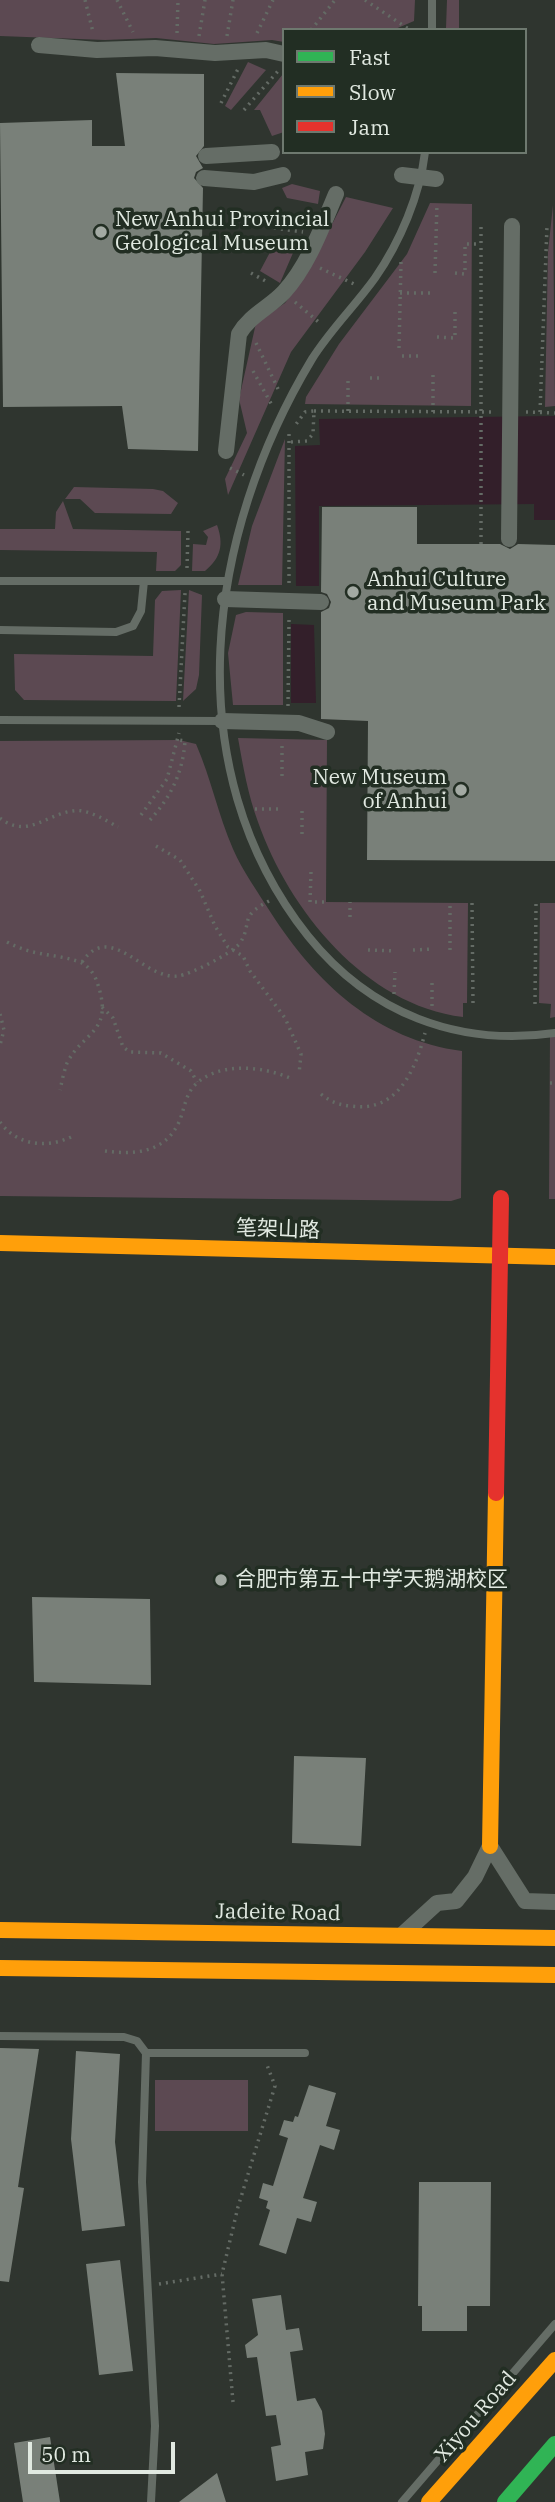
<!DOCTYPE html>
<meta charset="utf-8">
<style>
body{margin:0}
#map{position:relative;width:555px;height:2502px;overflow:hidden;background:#2f352f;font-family:"IBM Plex Serif",serif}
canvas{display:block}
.legend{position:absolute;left:282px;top:28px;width:245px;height:126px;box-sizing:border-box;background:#222e23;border:2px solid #6e796f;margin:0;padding:9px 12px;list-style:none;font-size:21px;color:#e1e9e1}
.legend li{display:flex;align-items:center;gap:14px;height:35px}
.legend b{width:35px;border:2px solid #6e796f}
.scale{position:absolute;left:28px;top:2442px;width:147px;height:32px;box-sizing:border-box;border:4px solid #e1e9e1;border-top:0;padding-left:9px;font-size:21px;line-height:24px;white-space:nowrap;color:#e1e9e1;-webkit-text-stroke:5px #222e23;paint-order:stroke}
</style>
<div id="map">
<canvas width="555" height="2502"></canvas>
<ul class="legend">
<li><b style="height:9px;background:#30b455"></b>Fast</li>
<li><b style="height:9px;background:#ff9f0a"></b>Slow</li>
<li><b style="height:9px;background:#e5322d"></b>Jam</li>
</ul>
<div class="scale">50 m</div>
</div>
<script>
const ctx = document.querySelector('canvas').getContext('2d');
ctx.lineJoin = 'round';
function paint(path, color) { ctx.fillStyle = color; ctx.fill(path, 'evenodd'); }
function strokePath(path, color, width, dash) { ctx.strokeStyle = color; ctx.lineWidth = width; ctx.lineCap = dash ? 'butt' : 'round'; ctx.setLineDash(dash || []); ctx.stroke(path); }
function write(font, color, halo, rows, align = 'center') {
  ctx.font = font + ' "IBM Plex Serif","Noto Sans SC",serif'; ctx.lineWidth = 7; ctx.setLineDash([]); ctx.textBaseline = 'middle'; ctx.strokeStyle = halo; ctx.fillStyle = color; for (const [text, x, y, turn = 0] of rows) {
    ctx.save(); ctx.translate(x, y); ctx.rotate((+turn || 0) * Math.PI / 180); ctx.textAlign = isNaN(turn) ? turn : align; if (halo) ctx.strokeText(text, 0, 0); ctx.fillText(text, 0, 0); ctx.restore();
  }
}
paint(new Path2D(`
 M0 0H415L414 21 393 30H284V42L272 40 214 44 156 38 105 40 0 36Z
 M447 0H459V28H446Z
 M248 62 266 70 231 110 225 106Z
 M283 74 284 132 272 136 260 110H254Z
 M292 184 320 191 318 204 287 198 282 188Z
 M346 197 393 208 365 252 291 352 228 495 225 479 247 433 239 399 256 323 285 303 306 275Z
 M430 203 472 204 471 406 305 404 306 397 339 344 407 254Z
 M553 205 555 406 545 407 548 252Z
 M276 241 296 246 280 283 260 271Z
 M285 439 282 585H238L252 526Z
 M74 487 153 489 163 491 178 503 171 514 95 513 80 499H65Z
 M63 501 73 529 181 531V565L175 571H156L157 552 0 550V529H55L56 512Z
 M217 525C224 544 221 558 205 571H192L193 544 206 545 208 537 203 531Z
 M181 590 176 701 24 700 15 690 14 654 153 656 155 600 162 591Z
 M189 590 202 595 199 675 196 689 183 701Z
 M246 612 283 613V705H233L228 653 236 615Z
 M238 738 327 740 326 902 468 903 467 1003H463V1017C365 1005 289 910 258 822 248 795 243 766 238 738Z
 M179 740 196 744C211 778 218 815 233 849 243 872 258 892 271 913 316 983 377 1040 462 1051L461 1198 451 1201 0 1196V741Z
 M540 903H555V1017L550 1018 551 1004 539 1003Z
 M555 1032V1199H549L550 1034Z
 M155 2080H248V2131H155Z`), '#5c4952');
paint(new Path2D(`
 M555 416V520H534V504L319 506V586H296L295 446 320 445 319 419Z
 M291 624 314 625 316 703H291Z`), '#331f2a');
paint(new Path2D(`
 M116 73 204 74V146L196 156 203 168 196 172 194 178 203 188 198 451 128 449 122 406 3 407 0 123 92 120V146H125Z
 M322 507H417V544H500L510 549 518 544 555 545V861L367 860 368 721 321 719V612L329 608 331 602 327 594 321 592Z
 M32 1597 150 1599 151 1685 34 1682Z
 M294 1756 366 1758 361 1846 292 1843Z
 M0 2048 39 2049 18 2187 24 2188 9 2282 0 2281Z
 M76 2051 120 2054 115 2142 125 2226 82 2231 71 2139Z
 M309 2085 336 2093 326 2126 340 2130 334 2150 320 2145 303 2198 317 2202 311 2222 297 2218 286 2254 259 2245 270 2210 266 2208 268 2201 259 2198 263 2183 273 2186 288 2138 279 2135 284 2120 293 2122 295 2116 298 2117Z
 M419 2182H491L490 2306H467V2331H422V2306H418Z
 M120 2260 133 2371 99 2375 86 2264Z
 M281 2295 286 2330 299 2328 303 2350 290 2352 297 2401 315 2398 322 2411 325 2434 323 2449 305 2452 308 2475 276 2481 271 2447 281 2445 276 2415 266 2416 257 2357 247 2358 245 2345 258 2335 252 2299Z
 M50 2437 60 2502H23L14 2443Z
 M217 2473 226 2502H179Z`), '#798079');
strokePath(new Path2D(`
 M85 0 93 32
 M117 0 133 32
 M365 0 410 30
 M311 30 335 0
 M177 33 178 0
 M257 33 273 0
 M199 36 205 0
 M227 36 233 0
 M221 103 239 67
 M244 110 278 71
 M274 228 303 232
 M320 268 354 284
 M251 273 269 283
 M435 273 437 203
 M455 273 465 274V244H481
 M400 293H435
 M295 302 321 324
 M437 337 455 338V310
 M256 343 280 393
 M399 348 401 262
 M402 356H418
 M253 371 273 407
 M370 378H383
 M314 411 494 412
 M348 411V378
 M433 412V374
 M526 412 555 413
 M540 412 547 226
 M291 442 307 441 313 434 314 411 305 412 294 427
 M230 468 244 475
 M481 544V226
 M187 568 188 531
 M289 583V430
 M288 706 289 619
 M179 707 185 593
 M282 776V741
 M255 809H281
 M141 815 167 779 179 733
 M0 818C26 839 46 815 72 811 87 808 105 820 118 827
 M150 820C171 797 183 772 185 741L179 740
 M302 834V809
 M156 846 180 860 200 891 215 926 228 947 243 956 250 971 285 1018 301 1054 299 1074
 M311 872 310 902H326
 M472 903 473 1003
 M350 917V902
 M7 942C35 957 54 953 80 962 88 965 95 975 97 982 115 1033 83 1031 67 1063 64 1071 62 1081 60 1090
 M368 950 395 951
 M413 950 432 949
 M450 950V903
 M82 962C111 920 143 980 178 976 189 975 233 953 240 943 253 923 238 917 269 901
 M432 983V1009
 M394 994 395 972
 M535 1004 536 904
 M102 1007 113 1018 123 1047 130 1052 161 1053 191 1071 197 1082
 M0 1014 4 1030 0 1045
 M550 1083H555
 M321 1094C331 1102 339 1105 351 1106 397 1113 415 1071 425 1033
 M0 1122C17 1146 48 1149 73 1136
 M105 1151C134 1155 165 1153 179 1122 184 1111 185 1097 193 1087 216 1061 262 1066 290 1078
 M159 2284 222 2274
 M233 2402 222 2274 238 2207 275 2086 267 2065`), '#646b65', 3.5, [2, 5]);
strokePath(new Path2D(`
 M432 0V30
 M425 152C420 195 400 242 375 278 355 306 331 329 312 359 207 533 174 767 308 936 370 1013 457 1047 555 1033
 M0 581H227
 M0 630 116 632 133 626 141 611 144 581
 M0 720 222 721
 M0 2036 124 2037 137 2041 146 2053 142 2182 155 2426 151 2502
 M146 2053H305
 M402 2502 555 2324`), '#656d66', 8);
strokePath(new Path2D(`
 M39 45 97 50 155 48 215 53 266 50 284 54
 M206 156 272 152
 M402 175 436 179
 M204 178 254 182 283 175
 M226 451 239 334C250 315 269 308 284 292 308 266 322 227 336 194
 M225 599 321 602
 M222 721 299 723 327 732
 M402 1935 437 1903 456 1901 475 1877 490 1846 525 1901 555 1902`), '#656d66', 16);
strokePath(new Path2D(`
 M505 2502 555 2444`), '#30b455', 16);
strokePath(new Path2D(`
 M0 1243 555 1257
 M490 1846 496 1493
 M0 1930 555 1938
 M0 1968 555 1975
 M429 2502 555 2360`), '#ff9f0a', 16);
strokePath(new Path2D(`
 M496 1493 501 1198`), '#e5322d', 16);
strokePath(new Path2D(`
 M509 539 512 226`), '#656d66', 16);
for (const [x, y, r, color] of [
 [101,232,7,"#a3aaa3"],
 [353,592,7,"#a3aaa3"],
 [461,790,7,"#a3aaa3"],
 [221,1580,7,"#a3aaa3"]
]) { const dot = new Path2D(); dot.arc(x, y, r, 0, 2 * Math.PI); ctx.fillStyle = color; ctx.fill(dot); strokePath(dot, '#222e23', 2.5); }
write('21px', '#e1e9e1', '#222e23', [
 ["New Anhui Provincial",115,220],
 ["Geological Museum",115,244],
 ["Anhui Culture",367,580],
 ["and Museum Park",367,604],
 ["New Museum",447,778,"right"],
 ["of Anhui",447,802,"right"],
 ["合肥市第五十中学天鹅湖校区",235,1580]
], 'left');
write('21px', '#e1e9e1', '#222e23', [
 ["笔架山路",278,1230,2],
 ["Jadeite Road",278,1913,1],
 ["Xiyou Road",476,2417,-49]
]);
</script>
